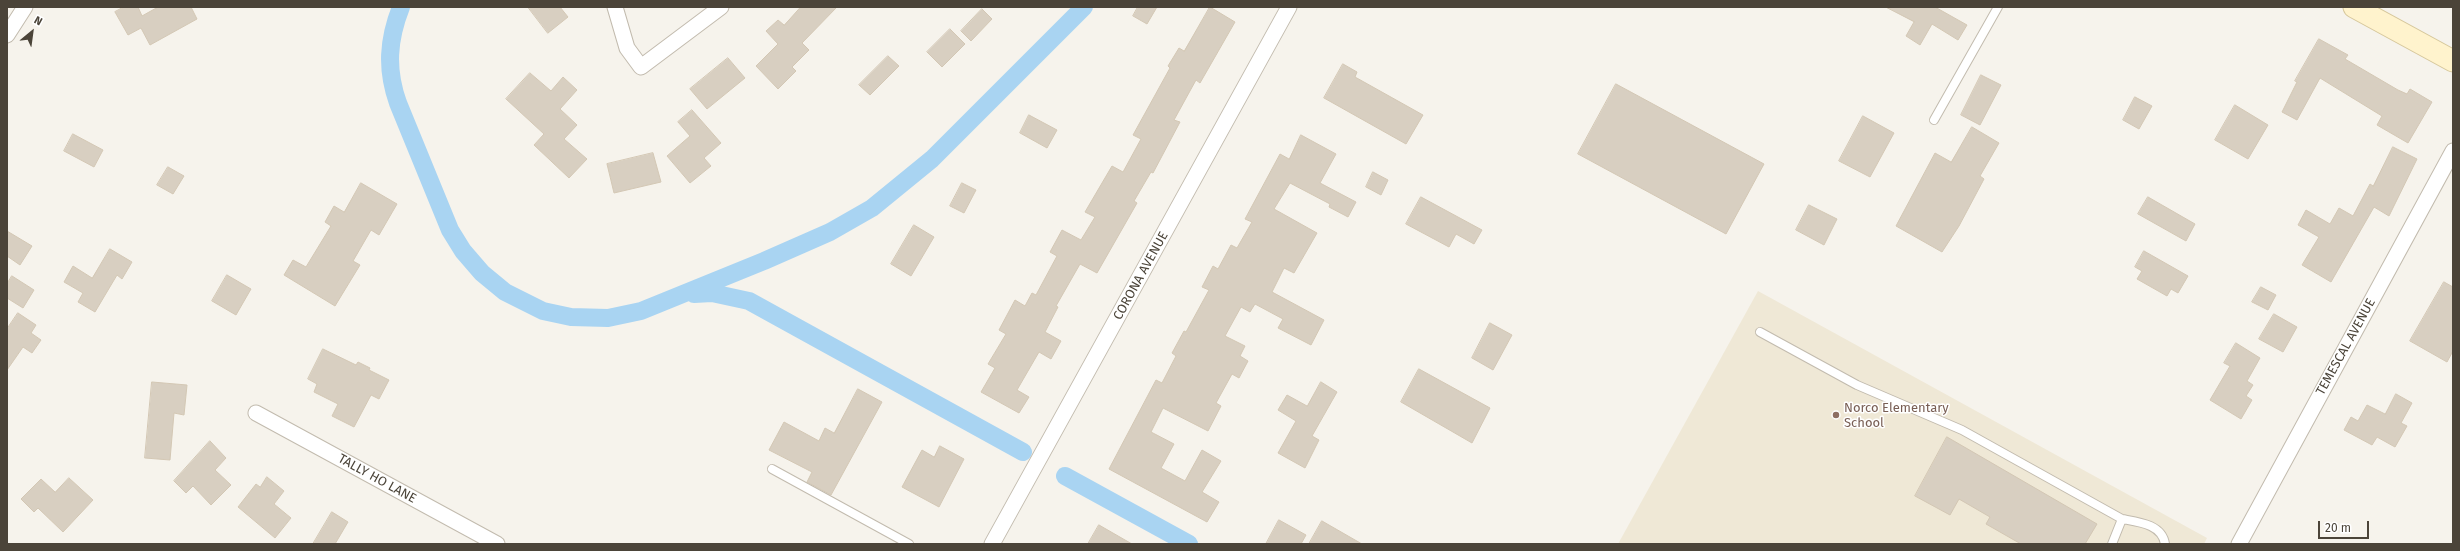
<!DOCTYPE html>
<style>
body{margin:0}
#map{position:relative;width:2460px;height:551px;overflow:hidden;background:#f6f3ec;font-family:"Fira Sans",sans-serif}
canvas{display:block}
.frame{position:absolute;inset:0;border:8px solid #4b4439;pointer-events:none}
.north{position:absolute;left:12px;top:12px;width:40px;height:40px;-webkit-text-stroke:3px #fff;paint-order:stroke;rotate:29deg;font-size:11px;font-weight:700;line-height:16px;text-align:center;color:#4b4439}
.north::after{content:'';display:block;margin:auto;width:14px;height:18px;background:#4b4439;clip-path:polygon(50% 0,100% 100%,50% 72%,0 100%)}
.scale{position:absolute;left:2318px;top:521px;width:51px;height:18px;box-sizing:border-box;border:2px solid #4b4439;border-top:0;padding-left:5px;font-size:12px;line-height:14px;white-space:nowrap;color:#4b4439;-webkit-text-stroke:3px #fff;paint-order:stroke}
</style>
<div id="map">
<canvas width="2460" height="551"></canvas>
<div class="frame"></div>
<div class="north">N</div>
<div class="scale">20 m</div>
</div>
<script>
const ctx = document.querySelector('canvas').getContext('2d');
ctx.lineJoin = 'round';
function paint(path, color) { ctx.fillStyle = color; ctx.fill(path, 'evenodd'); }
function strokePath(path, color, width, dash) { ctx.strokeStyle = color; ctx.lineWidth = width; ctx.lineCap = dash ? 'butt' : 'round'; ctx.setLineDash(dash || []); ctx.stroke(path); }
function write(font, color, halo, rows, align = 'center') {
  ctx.font = font + ' "Fira Sans",sans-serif'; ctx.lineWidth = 3; ctx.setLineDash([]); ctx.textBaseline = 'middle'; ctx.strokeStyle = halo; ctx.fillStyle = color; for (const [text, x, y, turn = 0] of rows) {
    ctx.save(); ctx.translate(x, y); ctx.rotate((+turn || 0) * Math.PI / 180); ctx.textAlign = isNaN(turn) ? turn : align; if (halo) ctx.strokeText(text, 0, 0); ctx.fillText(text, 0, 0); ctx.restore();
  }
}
paint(new Path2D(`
 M1758 291 2207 538 2204 544H1618Z`), '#efe8d6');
strokePath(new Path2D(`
 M401 7C388 40 386 69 398 103L450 230 463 251 482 273 505 292 543 311 571 317 608 318 641 311 764 261 830 232 872 208 932 159 1084 7
 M694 294 712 293 749 301 1023 452
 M1065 476 1189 544`), '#a9d4f2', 18);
const building = new Path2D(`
 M124 7H138L142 16 158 7H191L197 19 150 45 141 28 128 35 115 12Z
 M528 7H560L568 17 548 33Z
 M801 7H837L802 43 809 50 792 67 796 71 778 89 756 66 778 44 766 31 778 20 784 25Z
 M1138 7H1157L1147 24 1133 16Z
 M1210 7 1235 22 1200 83 1196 80 1174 120 1180 122 1153 173 1151 172 1134 201 1137 203 1097 273 1080 264 1056 306 1058 307 1045 332 1061 341 1051 359 1039 352 1017 390 1029 397 1019 413 981 392 995 368 988 364 1006 334 999 330 1015 300 1025 306 1032 293 1036 295 1057 256 1050 252 1062 230 1081 240 1095 217 1085 212 1112 166 1123 172 1141 139 1133 135 1170 68 1168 66 1179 48 1184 51Z
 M1886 7H1935L1967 25 1958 40 1932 24 1920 45 1906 36 1914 22Z
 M982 9 992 19 971 41 961 31Z
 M950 29 965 44 942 67 927 52Z
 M2319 39 2348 55 2345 59 2398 90 2407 94 2410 89 2432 102 2408 143 2377 125 2382 116 2320 78 2297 120 2282 112 2297 82 2295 81Z
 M888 56 899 66 870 95 859 85Z
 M728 58 745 78 707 109 690 89Z
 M1343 64 1357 72 1355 77 1423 115 1406 144 1324 98Z
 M530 73 551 91 563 77 577 90 560 109 577 125 564 139 587 159 569 178 534 145 544 134 506 99Z
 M1981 75 2001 85 1980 125 1961 115Z
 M1616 84 1764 164 1726 234 1578 154Z
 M2135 97 2152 106 2139 129 2123 120Z
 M2235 105 2268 125 2248 159 2215 140Z
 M692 110 721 143 704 158 711 166 690 183 667 156 690 136 678 122Z
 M1029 115 1057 130 1047 148 1020 133Z
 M1863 116 1894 133 1870 177 1839 161Z
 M1972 127 1999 143 1980 176 1984 179 1959 226 1942 252 1896 226 1935 153 1951 162Z
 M73 134 103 150 94 167 64 151Z
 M1301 135 1336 154 1320 183 1356 202 1348 217 1329 207 1330 204 1290 183 1274 209 1317 233 1294 273 1284 268 1272 292 1324 320 1311 345 1278 328 1283 319 1255 304 1250 312 1241 307 1225 336 1245 346 1240 356 1248 361 1239 378 1232 374 1216 403 1221 406 1208 431 1163 408 1151 432 1174 444 1161 468 1185 481 1202 450 1221 461 1202 492 1219 502 1207 522 1109 469 1156 380 1162 383 1176 356 1172 353 1184 331 1186 332 1209 290 1202 287 1213 266 1218 269 1231 245 1237 248 1252 222 1245 219 1280 154 1289 159Z
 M2393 147 2417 159 2389 216 2374 207 2331 282 2302 265 2319 237 2298 225 2306 210 2330 224 2339 208 2353 216 2370 184 2373 186Z
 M653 153 661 182 614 193 607 164Z
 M168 167 184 176 173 194 157 185Z
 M1373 172 1388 180 1381 195 1366 187Z
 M361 183 397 204 379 235 371 230 353 261 360 265 335 306 284 275 293 260 306 267 331 226 325 222 334 206 344 212Z
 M962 183 976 190 964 213 950 206Z
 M1421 197 1482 230 1474 244 1456 234 1449 247 1406 224Z
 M2148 197 2195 224 2186 241 2138 214Z
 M1809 205 1837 219 1824 245 1796 230Z
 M914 225 934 237 911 276 891 264Z
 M7 231 32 246 20 265 7 256Z
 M110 249 132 262 122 279 117 275 95 312 78 302 83 293 64 282 73 266 92 278Z
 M2144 251 2188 276 2178 293 2171 289 2167 296 2137 279 2142 271 2135 267Z
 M227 275 251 289 236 315 212 301Z
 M12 276 34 290 23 308 7 298V284Z
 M2444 282 2453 287V351L2447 362 2410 341Z
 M2261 287 2276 295 2268 310 2252 302Z
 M18 313 36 325 31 333 41 340 32 353 23 347 7 370V329Z
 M2274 314 2297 327 2283 352 2259 339Z
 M1490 323 1512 335 1493 370 1472 358Z
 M2236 343 2260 358 2247 381 2253 385 2246 396 2252 400 2241 419 2210 400 2230 366 2224 363Z
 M323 349 356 365 358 362 370 368 369 370 389 380 379 399 371 395 354 427 332 416 338 404 314 392 317 384 308 379Z
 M1419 369 1490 408 1472 443 1401 402Z
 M152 382 187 385 184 415 174 413 170 460 145 458Z
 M1321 382 1337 392 1312 436 1319 440 1305 468 1278 453 1296 421 1278 410 1287 395 1307 406Z
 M858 389 882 402 831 495 807 482 812 472 769 450 784 422 819 441 825 428 834 433Z
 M2396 394 2412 403 2401 423 2407 426 2395 447 2377 437 2372 445 2344 430 2351 417 2358 421 2367 405 2385 414Z
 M1947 437 2097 524 2085 544H2021L1986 524 1990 517 1959 499 1950 515 1915 496Z
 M210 441 226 458 215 470 231 485 211 505 193 486 186 493 174 481Z
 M940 446 964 459 939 507 902 487 922 450 934 457Z
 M267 477 284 491 274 504 291 518 275 538 238 507 256 484 260 487Z
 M69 478 93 500 63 532 38 508 34 512 21 499 41 479 55 492Z
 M332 512 348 522 335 544H313Z
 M1279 520 1306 535 1301 544H1266Z
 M1322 521 1362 544H1309Z
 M1099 525 1132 544H1088Z`);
paint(building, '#d8cfc1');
strokePath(building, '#d3c7b4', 1);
const lane = new Path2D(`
 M1934 120 1998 7
 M1760 332 1857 385 1962 430 2122 519
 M772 469 909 544
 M2112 544 2122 519C2138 522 2162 524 2165 544`);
const street = new Path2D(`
 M615 7 627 48 641 67 721 7
 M7 35 25 7
 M256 413 497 544
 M992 544 1289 7
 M2239 544 2453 151`);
const secondary = new Path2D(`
 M2354 7 2453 61`);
strokePath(lane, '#c2bbae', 10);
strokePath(street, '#c2bbae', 17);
strokePath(secondary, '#d6c79b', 23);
strokePath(lane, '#fff', 8);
strokePath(street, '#fff', 15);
strokePath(secondary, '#fff3cd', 21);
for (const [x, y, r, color] of [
 [1836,415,4,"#8d6e63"]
]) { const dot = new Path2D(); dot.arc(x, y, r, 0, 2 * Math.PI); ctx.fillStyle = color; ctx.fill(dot); strokePath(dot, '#fff', 1.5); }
write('13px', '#4b4439', '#fff', [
 ["CORONA AVENUE",1141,276,-61],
 ["TEMESCAL AVENUE",2346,347,-61],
 ["TALLY HO LANE",377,479,29]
]);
write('13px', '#785e54', '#fff', [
 ["Norco Elementary",1844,408],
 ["School",1844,423]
], 'left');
</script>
